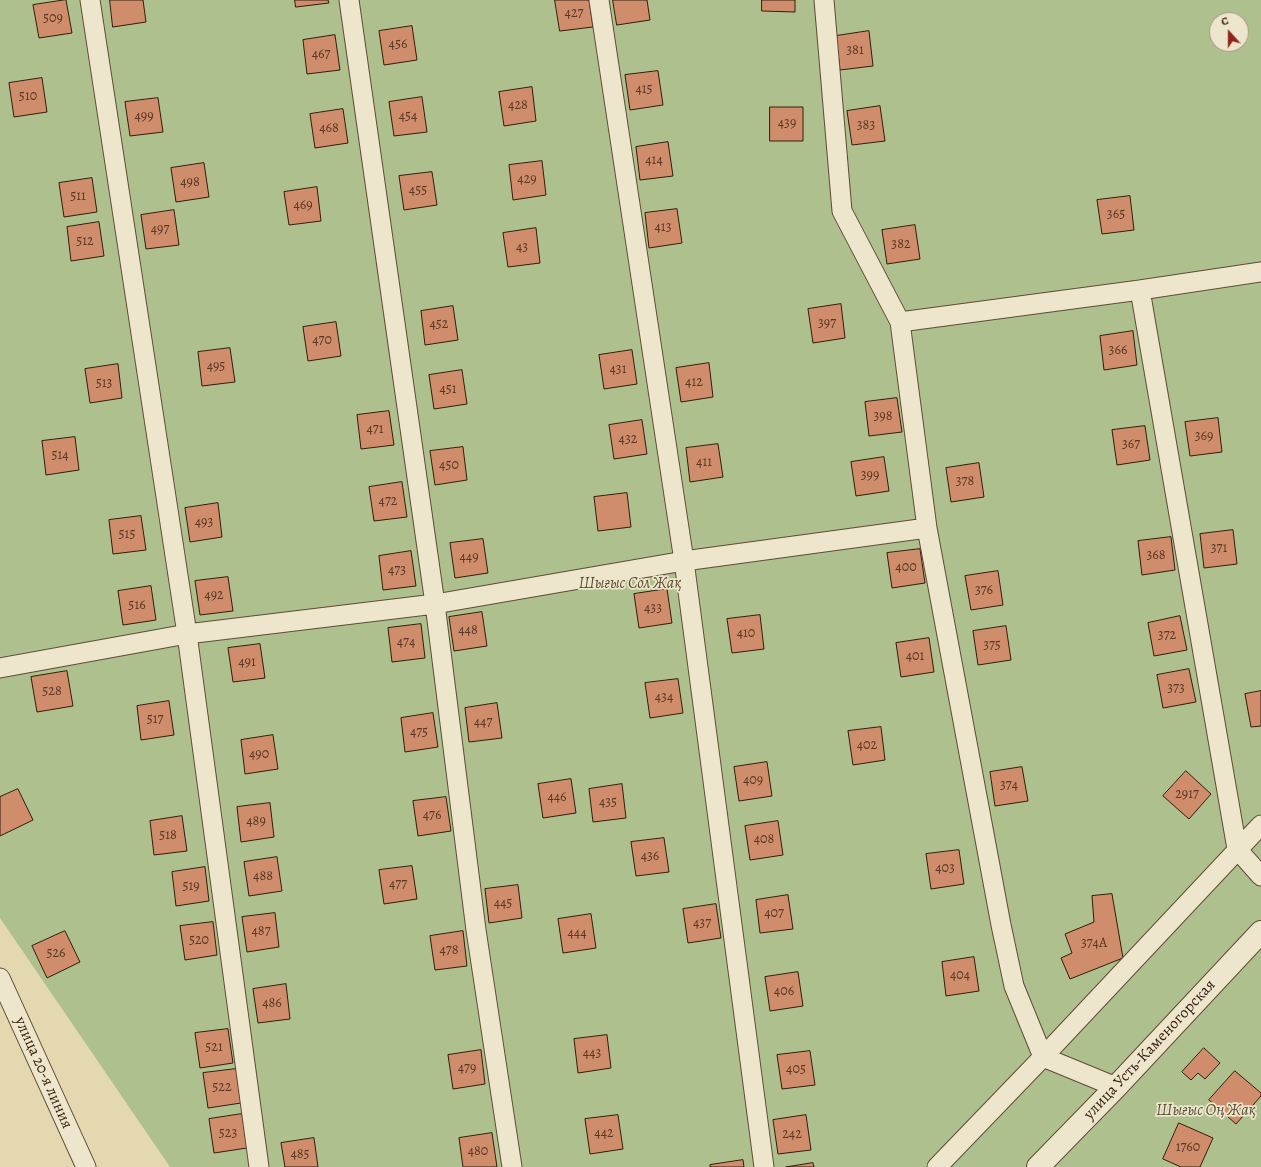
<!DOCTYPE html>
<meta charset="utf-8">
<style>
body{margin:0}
#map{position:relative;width:1261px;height:1167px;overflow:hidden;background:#e4d8b0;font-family:Alegreya,serif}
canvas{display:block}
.north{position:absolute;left:1209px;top:12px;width:40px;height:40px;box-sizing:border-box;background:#ede6cc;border:1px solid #a3957f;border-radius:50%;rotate:339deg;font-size:11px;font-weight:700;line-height:16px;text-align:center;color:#331c0b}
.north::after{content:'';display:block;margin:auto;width:14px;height:18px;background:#8f2418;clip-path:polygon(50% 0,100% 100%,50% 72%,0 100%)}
</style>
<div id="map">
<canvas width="1261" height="1167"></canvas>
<div class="north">С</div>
</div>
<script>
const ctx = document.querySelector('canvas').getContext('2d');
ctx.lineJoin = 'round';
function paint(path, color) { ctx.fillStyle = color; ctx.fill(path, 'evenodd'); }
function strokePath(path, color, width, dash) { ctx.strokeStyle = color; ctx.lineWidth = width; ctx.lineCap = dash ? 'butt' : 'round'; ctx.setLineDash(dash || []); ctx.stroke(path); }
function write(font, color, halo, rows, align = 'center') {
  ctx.font = font + ' Alegreya,serif'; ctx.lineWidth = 3.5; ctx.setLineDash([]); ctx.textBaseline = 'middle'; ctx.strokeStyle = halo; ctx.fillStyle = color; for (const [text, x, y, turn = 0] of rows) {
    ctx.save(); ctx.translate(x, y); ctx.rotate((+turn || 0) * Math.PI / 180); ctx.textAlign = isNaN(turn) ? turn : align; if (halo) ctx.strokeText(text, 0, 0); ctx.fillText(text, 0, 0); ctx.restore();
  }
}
paint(new Path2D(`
 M0 0H1261V1167H170L0 918ZM1217 20H1241V44H1217Z`), '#afc08f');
const building = new Path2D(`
 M66 0 72 33 39 38 33 5Z
 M110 0H143L146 22 113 27Z
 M295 0H328L329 3 296 7Z
 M555 0H589L593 27 560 31Z
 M613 0H647L650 20 617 25Z
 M762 0H795V12L762 11Z
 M412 26 417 60 384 65 379 31Z
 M869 31 873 66 840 70 836 36Z
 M335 35 340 70 307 74 303 40Z
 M658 71 663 105 630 110 625 75Z
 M42 78 47 112 14 117 9 83Z
 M532 87 536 121 504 126 499 92Z
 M422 97 427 132 394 136 389 102Z
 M158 98 163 132 130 136 125 102Z
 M880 106 885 141 852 145 847 111Z
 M770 107H803V141H770Z
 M343 109 348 143 315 148 310 114Z
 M668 142 673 176 640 180 636 147Z
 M542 161 546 195 513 200 509 165Z
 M204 163 209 197 176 202 171 168Z
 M432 172 437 205 404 210 399 176Z
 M92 178 97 212 64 217 59 183Z
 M317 187 321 221 289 225 284 192Z
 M1130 196 1134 230 1102 234 1097 200Z
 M677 209 682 243 649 248 645 213Z
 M174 210 179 245 146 249 141 215Z
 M99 222 104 256 71 261 67 227Z
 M915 225 920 259 887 264 882 230Z
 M536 228 540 263 508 267 503 233Z
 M841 304 845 338 813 343 808 309Z
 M453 306 458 340 425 345 421 311Z
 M336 322 341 356 308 361 303 327Z
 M1133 331 1137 365 1104 370 1100 336Z
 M230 348 235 382 202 386 198 352Z
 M632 350 637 384 604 389 599 355Z
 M709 363 713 397 681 402 676 368Z
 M118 364 122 398 90 403 85 369Z
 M462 370 467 404 434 409 429 375Z
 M897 398 902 432 869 436 865 402Z
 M389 411 394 445 361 449 357 415Z
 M1218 418 1222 452 1190 456 1185 422Z
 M642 420 647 454 614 459 609 425Z
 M1145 426 1150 460 1117 465 1112 430Z
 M75 437 79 470 46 475 42 441Z
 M718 444 723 477 690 482 686 448Z
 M463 447 467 480 435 485 430 451Z
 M884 457 889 491 856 496 851 462Z
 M979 463 984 497 951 502 946 468Z
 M402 482 407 517 374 521 369 487Z
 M627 493 631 527 598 531 594 497Z
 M218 503 222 537 190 542 185 508Z
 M141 516 146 550 113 554 109 520Z
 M1233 530 1237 564 1204 568 1200 534Z
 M1171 537 1175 570 1142 575 1138 541Z
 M483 539 488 573 455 578 450 543Z
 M920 549 925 583 892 588 887 553Z
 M411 551 416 586 383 590 379 556Z
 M998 571 1003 605 971 610 965 576Z
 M228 577 233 611 200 615 195 581Z
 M151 586 156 620 123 625 118 591Z
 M667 589 672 623 639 628 634 594Z
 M482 612 487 646 454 651 449 617Z
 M760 615 764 649 732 653 727 619Z
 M1180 616 1187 650 1154 656 1148 623Z
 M421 624 425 658 392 662 388 628Z
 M1006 626 1011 660 978 665 973 631Z
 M929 638 934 672 901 677 896 643Z
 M260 644 265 678 233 682 228 648Z
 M1189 669 1196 702 1163 708 1157 675Z
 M67 671 73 706 37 712 31 677Z
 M678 679 683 713 650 718 645 683Z
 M1261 691V726L1251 727 1245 694Z
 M169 701 174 735 141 740 137 706Z
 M497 703 502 738 469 742 465 708Z
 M433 713 438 747 405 752 401 718Z
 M881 727 885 760 853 765 848 731Z
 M273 735 278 769 245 774 241 740Z
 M767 762 772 796 739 801 734 767Z
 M1022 767 1028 801 995 806 990 772Z
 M1186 771 1211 794 1189 819 1163 796Z
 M571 779 576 813 543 818 538 784Z
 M622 784 626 818 593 822 589 789Z
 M18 789 33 820 0 836V797Z
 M446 797 451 831 418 836 413 801Z
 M270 803 274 837 241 842 237 807Z
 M182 816 187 851 154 855 150 821Z
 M778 821 783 855 750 860 745 826Z
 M664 838 669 872 636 876 631 842Z
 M959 850 964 884 931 889 926 854Z
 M277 857 282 891 249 896 244 862Z
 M412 866 417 899 384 904 379 870Z
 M205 867 209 901 176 906 172 872Z
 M518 885 522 918 489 923 485 889Z
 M1112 894 1123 958 1070 979 1061 958 1072 953 1065 934 1094 922 1092 896Z
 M788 895 793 929 760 933 756 900Z
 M716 904 721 938 688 943 683 909Z
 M275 913 279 947 247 952 242 917Z
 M591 914 596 948 563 953 558 919Z
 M213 922 217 955 185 960 180 926Z
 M65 931 80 962 47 978 32 946Z
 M463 931 467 966 435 970 430 936Z
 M974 957 979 991 946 996 942 962Z
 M798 972 803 1006 770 1011 765 977Z
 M286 984 290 1019 258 1023 253 989Z
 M228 1029 233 1063 200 1068 195 1033Z
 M607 1035 611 1068 578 1073 574 1039Z
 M1204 1048 1220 1063 1205 1079 1198 1073 1191 1080 1182 1072Z
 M481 1050 485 1084 453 1089 448 1055Z
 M810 1051 815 1085 782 1089 777 1055Z
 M236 1069 241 1103 208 1108 203 1073Z
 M1235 1071 1261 1093V1096L1236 1124 1209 1100Z
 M242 1114 247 1148 214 1153 209 1119Z
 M618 1115 623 1149 590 1154 585 1119Z
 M806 1115 811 1150 778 1154 773 1120Z
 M1179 1123 1213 1138 1200 1167H1181L1163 1159Z
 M492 1133 497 1167H463L459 1138Z
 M314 1138 318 1167H285L281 1143Z
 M743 1160 744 1167H710V1165Z
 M813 1163 814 1167H786Z`);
paint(building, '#cf8d6c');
strokePath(building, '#331c0b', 1);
const minor = new Path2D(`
 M90 0 187 634 259 1167
 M349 0 435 604 476 930 512 1167
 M599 0 684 561 764 1167
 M824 0 842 211 900 322 927 528 1001 925 1014 986 1043 1057 1116 1087
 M1261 272 1140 290 1237 849 1261 876
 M900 322 1140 290
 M0 668 187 634 435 604 684 561 927 528
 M0 978 86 1167
 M937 1167 1043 1057 1261 825`);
const tertiary = new Path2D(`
 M1038 1167 1116 1087 1261 932`);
strokePath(minor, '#5f4b34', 21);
strokePath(tertiary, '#5f4b34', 24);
strokePath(minor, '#ede6cc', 19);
strokePath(tertiary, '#ede6cc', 22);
write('14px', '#5a3823', null, [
 ["427",574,14],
 ["509",53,19],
 ["456",398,45],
 ["381",855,51],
 ["467",321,55],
 ["415",644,90],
 ["510",28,97],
 ["428",518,106],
 ["499",144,117],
 ["454",408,117],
 ["439",787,124],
 ["383",866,126],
 ["468",329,129],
 ["414",654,161],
 ["429",527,180],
 ["498",190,183],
 ["455",418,191],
 ["511",78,197],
 ["469",303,206],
 ["365",1116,215],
 ["413",663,228],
 ["497",160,230],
 ["512",85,242],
 ["382",901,245],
 ["43",522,248],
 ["397",827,324],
 ["452",439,325],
 ["470",322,341],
 ["366",1118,351],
 ["495",216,367],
 ["431",618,370],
 ["412",694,383],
 ["513",104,384],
 ["451",448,390],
 ["398",883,417],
 ["471",375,430],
 ["369",1204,437],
 ["432",628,440],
 ["367",1131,445],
 ["514",60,456],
 ["411",704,463],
 ["450",449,466],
 ["399",870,476],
 ["378",965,482],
 ["472",388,502],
 ["493",204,523],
 ["515",127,535],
 ["371",1219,549],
 ["368",1156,556],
 ["449",469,558],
 ["400",906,568],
 ["473",397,571],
 ["376",984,591],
 ["492",214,596],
 ["516",137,606],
 ["433",653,609],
 ["448",468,631],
 ["410",746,634],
 ["372",1167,636],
 ["474",406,643],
 ["375",992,646],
 ["401",915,657],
 ["491",247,663],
 ["373",1176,689],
 ["528",52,692],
 ["434",664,698],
 ["517",155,720],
 ["447",483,723],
 ["475",419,733],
 ["402",867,746],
 ["490",259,755],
 ["409",753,781],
 ["374",1009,786],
 ["2917",1187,795],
 ["446",557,798],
 ["435",608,803],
 ["476",432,816],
 ["489",256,822],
 ["518",168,836],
 ["408",764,840],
 ["436",650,857],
 ["403",945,869],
 ["488",263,877],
 ["477",398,885],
 ["519",191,887],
 ["445",503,904],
 ["407",774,914],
 ["437",702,924],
 ["487",261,932],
 ["444",577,934],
 ["520",199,941],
 ["374А",1094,944],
 ["478",449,951],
 ["526",56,954],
 ["404",960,976],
 ["406",784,992],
 ["486",272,1004],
 ["521",214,1048],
 ["443",592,1054],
 ["479",467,1069],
 ["405",796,1070],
 ["522",222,1088],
 ["523",228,1134],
 ["442",604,1134],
 ["242",792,1135],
 ["1760",1188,1148],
 ["480",478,1152],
 ["485",300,1155]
]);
write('italic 16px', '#584d33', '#ede6cc', [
 ["Шығыс Сол Жақ",630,584],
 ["Шығыс Оң Жақ",1206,1111]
]);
write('16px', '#331c0b', '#ede6cc', [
 ["улица Усть-Каменогорская",1150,1050,-47],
 ["улица 20-я линия",43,1073,66]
]);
</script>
